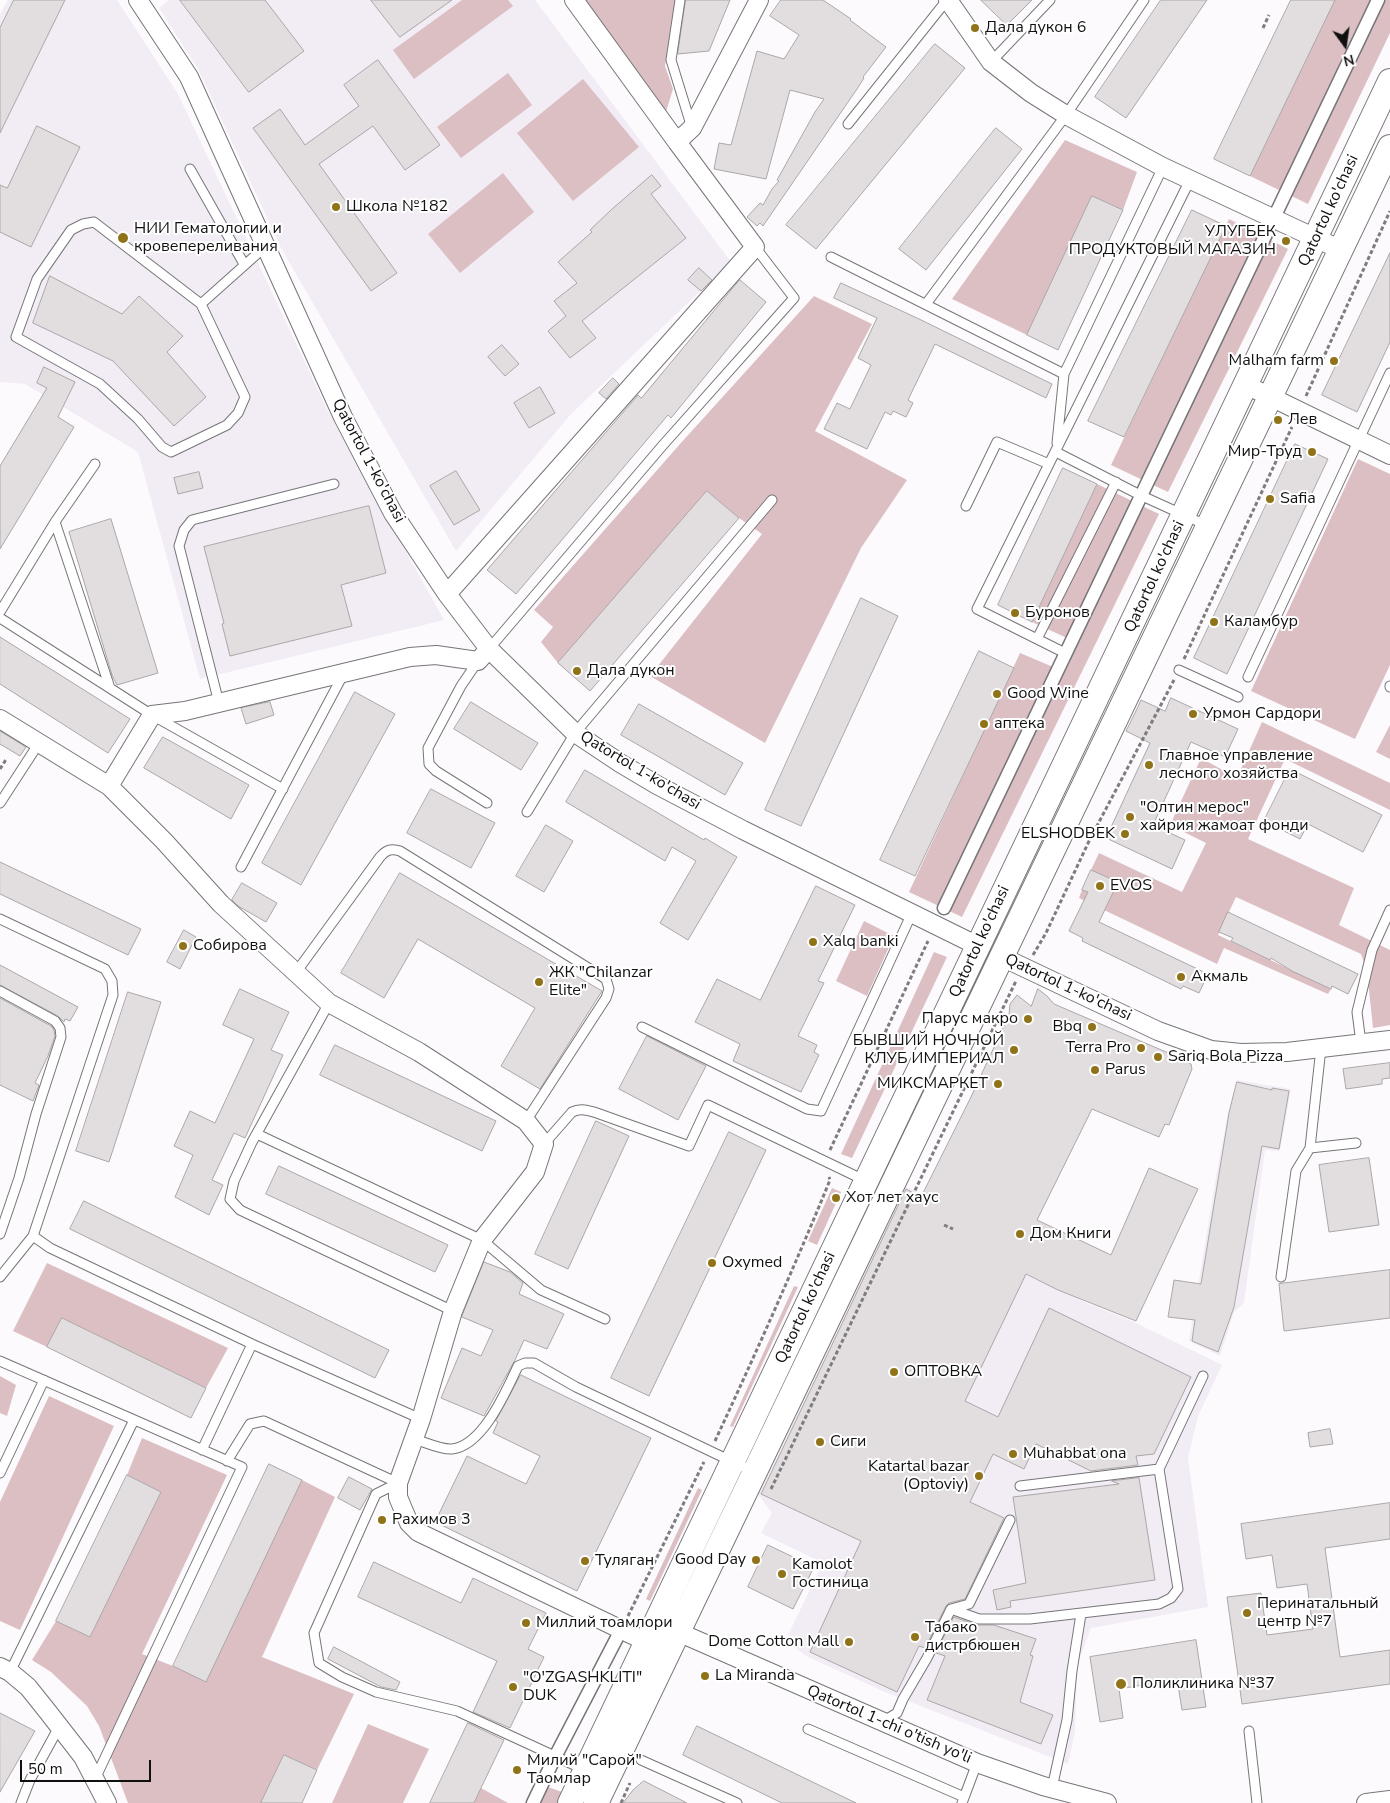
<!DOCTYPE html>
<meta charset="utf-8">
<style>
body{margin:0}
#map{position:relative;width:1390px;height:1803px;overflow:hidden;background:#fdfafe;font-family:"Nunito Sans",sans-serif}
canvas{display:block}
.north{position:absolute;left:1320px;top:20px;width:50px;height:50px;-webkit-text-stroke:4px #fff;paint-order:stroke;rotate:166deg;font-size:14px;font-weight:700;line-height:20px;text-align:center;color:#111011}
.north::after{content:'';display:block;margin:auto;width:18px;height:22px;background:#111011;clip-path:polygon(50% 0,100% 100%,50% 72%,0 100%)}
.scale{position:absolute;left:20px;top:1760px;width:131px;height:22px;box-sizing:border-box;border:2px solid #111011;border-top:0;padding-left:6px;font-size:15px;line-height:18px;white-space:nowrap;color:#111011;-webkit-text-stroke:4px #fff;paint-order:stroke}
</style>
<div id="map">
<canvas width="1390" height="1803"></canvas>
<div class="north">N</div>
<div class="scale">50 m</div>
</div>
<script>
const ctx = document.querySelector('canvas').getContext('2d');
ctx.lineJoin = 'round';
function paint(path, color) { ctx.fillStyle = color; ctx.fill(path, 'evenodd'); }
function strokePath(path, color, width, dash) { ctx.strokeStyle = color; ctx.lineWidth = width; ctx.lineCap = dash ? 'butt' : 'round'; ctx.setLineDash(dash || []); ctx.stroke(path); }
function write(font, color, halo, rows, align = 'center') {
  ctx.font = font + ' "Nunito Sans",sans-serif'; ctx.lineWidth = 4; ctx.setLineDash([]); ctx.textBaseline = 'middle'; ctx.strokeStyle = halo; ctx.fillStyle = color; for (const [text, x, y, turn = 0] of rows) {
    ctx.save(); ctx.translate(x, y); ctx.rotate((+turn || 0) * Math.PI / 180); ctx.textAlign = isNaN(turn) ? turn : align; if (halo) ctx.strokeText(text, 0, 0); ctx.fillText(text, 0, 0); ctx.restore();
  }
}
paint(new Path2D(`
 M8 0H117L178 94 330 415 444 620 200 679 138 452 25 384 0 382V14Z
 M169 0H535L731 262 571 414 456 551 281 248 198 69 159 8Z
 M1237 1080 1291 1089 1280 1151 1265 1150 1244 1303 1234 1312 1220 1356 1189 1341 1217 1171 1228 1113Z
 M906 1187 923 1194 1026 1275 1087 1303 1134 1322 1222 1365 1198 1416 1188 1458 1208 1607 1091 1628 1077 1666 1075 1732 1068 1764 885 1692 806 1656 796 1648 784 1643 823 1563 761 1533 772 1513 758 1494Z`), '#f2ecf5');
paint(new Path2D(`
 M462 0H508L513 6 414 79 393 50Z
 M585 0H676L665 66 673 89 666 112Z
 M1335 0H1390V33L1308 204 1250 176Z
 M508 73 532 105 461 158 437 127Z
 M583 79 639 147 573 201 517 133Z
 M1065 140 1137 172 1123 210 1092 196 1027 335 952 299Z
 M503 173 534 212 460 273 428 234Z
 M1229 219 1288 249 1168 492 1111 465Z
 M814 296 872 324 815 431 907 480 861 548 765 743 650 676 762 534 739 518 707 491 558 663 541 642 553 627 534 610 680 444Z
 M1358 459 1390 474V665L1355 739 1251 691Z
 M1097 484 1159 514 962 917 909 892 1020 653 1065 672 1078 643 1032 622Z
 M1262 722 1390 783V810L1285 759 1248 839 1354 888 1339 925 1390 950V1025L1373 1028 1367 971 1361 954 1236 897 1218 935 1331 989 1328 994 1224 948 1217 964 1079 898 1082 890 1109 901 1117 882 1091 870 1099 853 1182 892 1206 843 1170 825 1201 758 1237 778Z
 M1390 725V759L1376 752Z
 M864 921 894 936 867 996 836 981Z
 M934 952 947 957 852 1158 841 1154Z
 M832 1188 841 1192 817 1245 808 1241Z
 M47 1263 228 1348 206 1388 62 1318 47 1347 13 1331Z
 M794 1286 798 1287 733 1427 730 1426Z
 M0 1376 16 1385 7 1416 0 1413Z
 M49 1396 114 1426 20 1630 0 1621V1502Z
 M142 1438 227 1475 142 1654 173 1666 205 1681 302 1480 335 1497 262 1657 354 1694 317 1770 284 1755 261 1803H128L99 1726 87 1706 51 1672 32 1660 56 1621 90 1637 161 1492 127 1475Z
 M698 1488 702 1490 650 1601 646 1599Z
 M368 1724 429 1749 403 1803H332Z
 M548 1787 562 1792 557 1803H540Z
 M481 1788 508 1803H474Z`), '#dbbfc3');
const building = new Path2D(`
 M14 0H65L0 133V28Z
 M180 0H265L304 51 249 92Z
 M371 0H452L400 37Z
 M686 0H730L709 51 678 54Z
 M781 0H823L851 19 850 20 886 47 863 77 864 78 857 89 763 226 760 223 757 226 747 217 760 203 763 205 772 189 779 181 777 180 815 112 824 99 790 90 766 179 714 169 719 143 731 145 757 51 784 59 799 35 770 16Z
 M981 0H1032L1007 25Z
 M1161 0H1207L1126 118 1095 97Z
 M1291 0H1335L1250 176 1214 159Z
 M935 44 965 68 816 249 786 225Z
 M378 60 440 145 405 170 373 126 319 164 397 273 371 291 253 128 280 109 305 145 359 106 344 85Z
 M37 126 80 147 31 247 0 232V185L7 188Z
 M996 128 1022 149 926 270 899 249Z
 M652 175 661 186 651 194 686 238 582 321 596 338 570 358 548 331 566 316 554 301 577 283 558 262 592 232 590 230 611 210Z
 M1092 196 1123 210 1058 350 1027 335Z
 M1192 210 1226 226 1124 437 1088 421Z
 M1390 253V342L1357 412 1322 395Z
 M699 268 712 280 701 291 688 280Z
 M50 276 122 314 139 296 183 336 167 352 206 397 174 426 113 361 33 323Z
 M740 280 766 302 671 418 668 415 516 594 487 570 638 395 641 398Z
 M841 283 917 318 1052 384 1046 398 935 344 908 400 913 403 906 417 893 411 891 415 885 412 867 449 824 429 837 403 850 409 871 365 858 358 877 318 834 298Z
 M502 345 519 364 505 376 488 357Z
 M44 367 75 382 58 417 74 427 0 549V466L47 388 37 383Z
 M613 378 619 384 606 399 599 393Z
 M540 387 555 413 529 428 514 403Z
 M1295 444 1328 459 1227 674 1194 658Z
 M1063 468 1097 484 1032 622 998 605Z
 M456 471 480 510 454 525 430 486Z
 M199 472 203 488 178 494 174 478Z
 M707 491 739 518 590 691 558 663Z
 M369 506 386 573 341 585 352 626 230 656 222 624 224 623 204 547Z
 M111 519 158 673 117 685 112 675 69 532Z
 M861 598 898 616 801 826 765 810Z
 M0 637 130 719 108 753 0 684Z
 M979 651 1014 668 915 876 880 860Z
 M355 692 395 714 301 885 262 863Z
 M1171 698 1238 729 1225 757 1191 742 1153 825 1185 840 1172 869 1106 838 1150 743 1126 731 1136 711 1141 700 1165 711Z
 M270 702 274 715 246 724 241 708Z
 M471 702 538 743 521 770 454 729Z
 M639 704 743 763 725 795 621 735Z
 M0 731 26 747 20 756 0 744Z
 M163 737 249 785 231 819 144 768Z
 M1290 769 1382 815 1363 852 1308 824 1300 839 1264 821Z
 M585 770 704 840 705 838 737 857 688 940 660 923 696 861 672 847 665 861 566 802Z
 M431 789 495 823 471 868 407 833Z
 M546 825 573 841 544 892 516 876Z
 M0 862 141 929 128 955 0 894Z
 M1091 870 1118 882 1099 922 1208 974 1199 993 1183 986 1181 989 1142 970 1082 941 1083 938 1069 931 1088 892 1082 890Z
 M400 873 602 991 540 1089 501 1066 535 1008 418 939 384 998 341 973Z
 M242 883 277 903 266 922 238 906 232 900Z
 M816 886 855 905 818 981 824 983 798 1036 817 1045 814 1052 819 1055 801 1092 733 1061 740 1044 695 1022 717 979 760 1000Z
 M1228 912 1358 974 1348 994 1332 986 1331 989 1292 971 1271 958 1270 960 1231 941 1233 938 1219 932Z
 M184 930 196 937 180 969 167 962Z
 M0 965 78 1007 70 1021 65 1019 64 1022 58 1016 0 985Z
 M240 989 289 1012 271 1050 283 1055 245 1138 234 1133 212 1180 223 1185 209 1215 175 1197 193 1155 174 1146 190 1111 215 1123 254 1039 223 1025Z
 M1038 989 1047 996 1054 1004 1187 1061 1191 1064 1192 1069 1169 1125 1165 1124 1159 1137 1092 1109 1037 1220 1111 1255 1149 1168 1198 1189 1136 1321 1058 1290 1026 1274 965 1401 998 1417 1049 1308 1191 1377 1154 1454 1136 1456 1138 1465 1091 1471 1036 1444 1024 1469 993 1454 970 1502 1004 1518 965 1599 949 1603 946 1606 925 1648 919 1646 897 1692 810 1652 861 1541 761 1494 906 1189 921 1197 970 1099 1009 1015 1010 1004 1017 995 1031 1006Z
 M128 992 161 1002 109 1162 76 1151Z
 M0 998 51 1026 54 1030 55 1036 48 1056 35 1083 39 1085 33 1101 0 1085Z
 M647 1036 706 1066 678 1120 619 1089Z
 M335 1045 496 1121 482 1151 320 1075Z
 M1390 1063V1078L1382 1079V1084L1346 1089 1343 1069Z
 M1237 1082 1272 1090V1088L1289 1091 1279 1149 1262 1146 1234 1307 1218 1352 1192 1341 1195 1320 1168 1317 1174 1280 1201 1284 1229 1113Z
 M596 1121 629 1136 568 1269 535 1254Z
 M729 1132 766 1150 649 1396 611 1378Z
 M1369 1158 1379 1225 1329 1232 1319 1165Z
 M279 1166 448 1245 435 1272 266 1194Z
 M84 1201 389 1350 375 1378 70 1229Z
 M484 1262 510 1272 523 1283 519 1294 564 1314 547 1349 524 1340 515 1360 484 1416 441 1398 462 1348 481 1356 493 1330 462 1317Z
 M1390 1270V1318L1284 1331 1279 1284Z
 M62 1318 206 1388 191 1418 47 1347Z
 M521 1375 651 1438 577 1591 435 1522 467 1456 526 1484 540 1456 493 1433 498 1422 496 1421Z
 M1330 1429 1333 1444 1310 1447 1308 1433Z
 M269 1464 302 1480 206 1682 173 1666Z
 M127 1475 161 1492 90 1637 56 1621Z
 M349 1477 372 1489 360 1510 338 1498Z
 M1139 1478 1155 1580 1010 1601 1011 1607 997 1610 993 1590 1026 1583 1013 1497 1119 1484 1112 1481Z
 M1390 1503V1539L1325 1548 1340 1657 1390 1650V1684L1242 1704 1227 1597 1261 1593 1267 1635 1313 1629 1307 1584 1277 1588 1272 1555 1246 1559 1241 1524Z
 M768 1545 814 1567 793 1609 748 1587Z
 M374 1562 461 1603 473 1578 546 1613 528 1649 544 1657 510 1728 473 1712 497 1661 358 1597Z
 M954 1617 977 1625H994L1036 1639 1030 1655 1033 1656 1020 1702 1053 1715 1041 1744 927 1700 945 1656 936 1653Z
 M1196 1640 1206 1707 1182 1710 1177 1679 1119 1689 1123 1718 1100 1722 1090 1657Z
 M334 1647 400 1682 396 1690 381 1687 328 1659Z
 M0 1713 35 1731 0 1792Z
 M468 1723 504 1740 481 1788 474 1803H430Z
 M697 1726 856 1803H782L683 1755Z
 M284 1755 317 1770 302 1803H261Z
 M644 1781 687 1803H623L633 1790Z`);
paint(building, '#e2dee0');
strokePath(building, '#aba7a9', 1);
const service = new Path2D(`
 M680 0 671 60 692 128
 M991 62 1050 0
 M848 124 947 0
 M190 169 244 264
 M831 257 1064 374 1163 167
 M201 304 245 397 238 413 227 425 171 452 162 447 138 419 100 384 16 337 37 279 71 230 83 224 94 222 201 304 266 246
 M926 304 1066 115 1144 0
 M1057 443 1064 374
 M1056 452 1140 495 1208 526
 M966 506 997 442 1049 464
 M55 522 110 688
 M0 612 55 522 95 464
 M0 618 152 715 283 789
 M1037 639 1116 482
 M489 649 663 445 794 298 755 247
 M1065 653 977 609 1190 180
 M478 661 461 686 428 748 429 764 436 771 487 803
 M1179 670 1238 697
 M1248 677 1390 373
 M1390 687V686
 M219 703 179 546 184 530 192 520 334 484
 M0 803 39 743
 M527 812 575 733 772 500
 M241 867 344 673
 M0 919 105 969 112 981 113 995 33 1236 0 1277
 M297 971 380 857C386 850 391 848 400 851L606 979 609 989 606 998 526 1121
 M0 991 55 1021 60 1028 61 1037 36 1114 19 1178 0 1234
 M329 1003 252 1142 234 1181 230 1199 240 1210 453 1311
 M642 1027 807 1109 821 1111 912 913
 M1361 1043 1357 1012 1372 950 1390 910
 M257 1134 482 1240 541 1290 605 1319
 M544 1144 572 1112C580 1108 586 1110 594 1112L689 1146 708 1105 864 1180
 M1310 1148 1356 1143
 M33 1236 50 1248 252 1344 421 1419
 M1281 1277 1296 1171 1310 1148 1321 1048
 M0 1361 242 1467 95 1779
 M414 1439C425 1442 441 1450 452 1449 483 1446 506 1391 518 1366L525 1363H534L576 1387 754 1472
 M202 1450 252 1344
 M227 1461 250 1424 264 1421 398 1483
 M0 1473 44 1380
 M398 1483 376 1494 314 1633 319 1663 342 1677 376 1692 457 1711 585 1770
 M1020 1486 1159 1469
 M951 1609 979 1619H1030L1159 1604 1171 1598 1178 1589 1159 1469 1203 1376
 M10 1672 134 1420
 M882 1722 897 1713 903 1699 927 1658 951 1609 969 1604 1010 1520
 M808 1729 964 1797
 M1249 1731 1257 1803
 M641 1760 737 1803
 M1052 1788 1067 1720 1072 1671 1081 1614
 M21 1803 30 1780 59 1727
 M962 1803 977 1763`);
const pedestrian = new Path2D(`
 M944 908 1378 0
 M533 1803 555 1757 621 1630`);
const minor = new Path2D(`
 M138 0 189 77 343 417 393 513 447 594 489 649 575 733 620 763 657 785 743 830 978 946
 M574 0 677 142 692 128 759 0
 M948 0 991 62 1031 93 1066 115 1163 167 1341 250
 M1246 385 1390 455
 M447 594 755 247 677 142
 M0 719 109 786 164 841 221 904 329 1003 419 1052 526 1121 544 1144 535 1172 482 1240 453 1311 421 1419 398 1483V1497L403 1509 409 1523 418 1532 647 1642
 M109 786 152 715 185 711 410 657 436 655 478 661 489 649
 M1002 957 1158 1031 1211 1050 1241 1053 1287 1052 1390 1040
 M678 1632 977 1763 1043 1786 1107 1803
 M0 1667 10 1672 28 1687 48 1712 83 1757 107 1803
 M1366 1803 1390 1800`);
const secondary = new Path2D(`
 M570 1803 1390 81
 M596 1803 1390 147`);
strokePath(service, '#777579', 11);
strokePath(pedestrian, '#777579', 15);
strokePath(minor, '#777579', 20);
strokePath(secondary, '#777579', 26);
strokePath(new Path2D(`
 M1263 28 1269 15
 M1306 396 1390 211
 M1184 659 1292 427
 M0 769 7 758
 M1033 955 1046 933 1090 839 1174 680
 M830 1150 928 941
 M944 1225 953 1229
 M715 1441C755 1355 794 1268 830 1180L829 1177
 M771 1489 1016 981
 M628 1616 704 1462
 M621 1803 630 1783`), '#7e7c7e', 3, [4, 2.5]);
strokePath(service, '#fff', 9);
strokePath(pedestrian, '#fff', 12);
strokePath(minor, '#fff', 18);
strokePath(secondary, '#fff', 24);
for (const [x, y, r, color] of [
 [975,28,5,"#907318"],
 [336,207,5,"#907318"],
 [123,238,6,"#907318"],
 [1286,241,5,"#907318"],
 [1334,361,5,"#907318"],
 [1278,420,5,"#907318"],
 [1312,452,5,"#907318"],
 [1270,499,5,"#907318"],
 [1015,613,5,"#907318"],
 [1214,622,5,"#907318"],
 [577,671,5,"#907318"],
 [997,694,5,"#907318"],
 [1193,714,5,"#907318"],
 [984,724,5,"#907318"],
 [1149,765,5,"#907318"],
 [1130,817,5,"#907318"],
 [1125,834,5,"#907318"],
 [1100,886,5,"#907318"],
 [813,942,5,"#907318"],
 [183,946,5,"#907318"],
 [1181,977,5,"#907318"],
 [539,982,5,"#907318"],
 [1028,1019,5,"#907318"],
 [1092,1027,5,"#907318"],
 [1141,1048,5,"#907318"],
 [1014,1050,5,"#907318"],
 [1158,1057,5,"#907318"],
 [1095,1070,5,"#907318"],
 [998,1084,5,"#907318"],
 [836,1198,5,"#907318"],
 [1020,1234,5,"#907318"],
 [712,1263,5,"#907318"],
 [894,1372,5,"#907318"],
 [820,1442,5,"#907318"],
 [1013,1454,5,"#907318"],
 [979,1476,5,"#907318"],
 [382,1520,5,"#907318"],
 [756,1560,5,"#907318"],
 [585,1561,5,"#907318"],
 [782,1574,5,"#907318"],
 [1247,1613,5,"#907318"],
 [526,1623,5,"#907318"],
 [915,1637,5,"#907318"],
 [849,1642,5,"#907318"],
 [705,1676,5,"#907318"],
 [1121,1684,6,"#907318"],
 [513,1687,5,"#907318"],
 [517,1770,5,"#907318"]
]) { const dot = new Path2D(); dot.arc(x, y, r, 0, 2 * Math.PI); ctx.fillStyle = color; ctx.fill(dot); strokePath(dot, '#fff', 2); }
write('16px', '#111011', '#fff', [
 ["Дала дукон 6",985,28],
 ["Школа №182",346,207],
 ["НИИ Гематологии и",134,229],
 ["кровепереливания",134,247],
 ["УЛУГБЕК",1276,232,"right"],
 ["ПРОДУКТОВЫЙ МАГАЗИН",1276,250,"right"],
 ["Malham farm",1324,361,"right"],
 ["Лев",1288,420],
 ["Мир-Труд",1302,452,"right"],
 ["Safia",1280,499],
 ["Буронов",1025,613],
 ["Каламбур",1224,622],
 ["Дала дукон",587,671],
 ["Good Wine",1007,694],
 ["Урмон Сардори",1203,714],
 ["аптека",994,724],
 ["Главное управление",1159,756],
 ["лесного хозяйства",1159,774],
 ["\"Олтин мерос\"",1140,808],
 ["хайрия жамоат фонди",1140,826],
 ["ELSHODBEK",1115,834,"right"],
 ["EVOS",1110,886],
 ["Xalq banki",823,942],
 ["Собирова",193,946],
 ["ЖК \"Chilanzar",549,973],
 ["Elite\"",549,991],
 ["Акмаль",1191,977],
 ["Парус макро",1018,1019,"right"],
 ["Bbq",1082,1027,"right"],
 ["БЫВШИЙ НОЧНОЙ",1004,1041,"right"],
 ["КЛУБ ИМПЕРИАЛ",1004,1059,"right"],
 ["Terra Pro",1131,1048,"right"],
 ["Sariq Bola Pizza",1168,1057],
 ["Parus",1105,1070],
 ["МИКСМАРКЕТ",988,1084,"right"],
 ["Хот лет хаус",846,1198],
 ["Дом Книги",1030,1234],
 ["Oxymed",722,1263],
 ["ОПТОВКА",904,1372],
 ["Сиги",830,1442],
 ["Muhabbat ona",1023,1454],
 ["Katartal bazar",969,1467,"right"],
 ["(Optoviy)",969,1485,"right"],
 ["Рахимов 3",392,1520],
 ["Good Day",746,1560,"right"],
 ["Туляган",595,1561],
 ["Kamolot",792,1565],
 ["Гостиница",792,1583],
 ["Перинатальный",1257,1604],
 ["центр №7",1257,1622],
 ["Миллий тоамлори",536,1623],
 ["Табако",925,1628],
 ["дистрбюшен",925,1646],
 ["Dome Cotton Mall",839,1642,"right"],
 ["La Miranda",715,1676],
 ["\"O'ZGASHKLITI\"",523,1678],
 ["DUK",523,1696],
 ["Поликлиника №37",1132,1684],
 ["Милий \"Сарой\"",527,1761],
 ["Таомлар",527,1779]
], 'left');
write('16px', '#111011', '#fff', [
 ["Qatortol ko'chasi",1329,211,-65],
 ["Qatortol 1-ko'chasi",368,461,62],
 ["Qatortol ko'chasi",1155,577,-65],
 ["Qatortol 1-ko'chasi",640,771,31],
 ["Qatortol ko'chasi",980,942,-65],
 ["Qatortol 1-ko'chasi",1068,988,25],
 ["Qatortol ko'chasi",806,1308,-65],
 ["Qatortol 1-chi o'tish yo'li",889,1725,23]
]);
</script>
